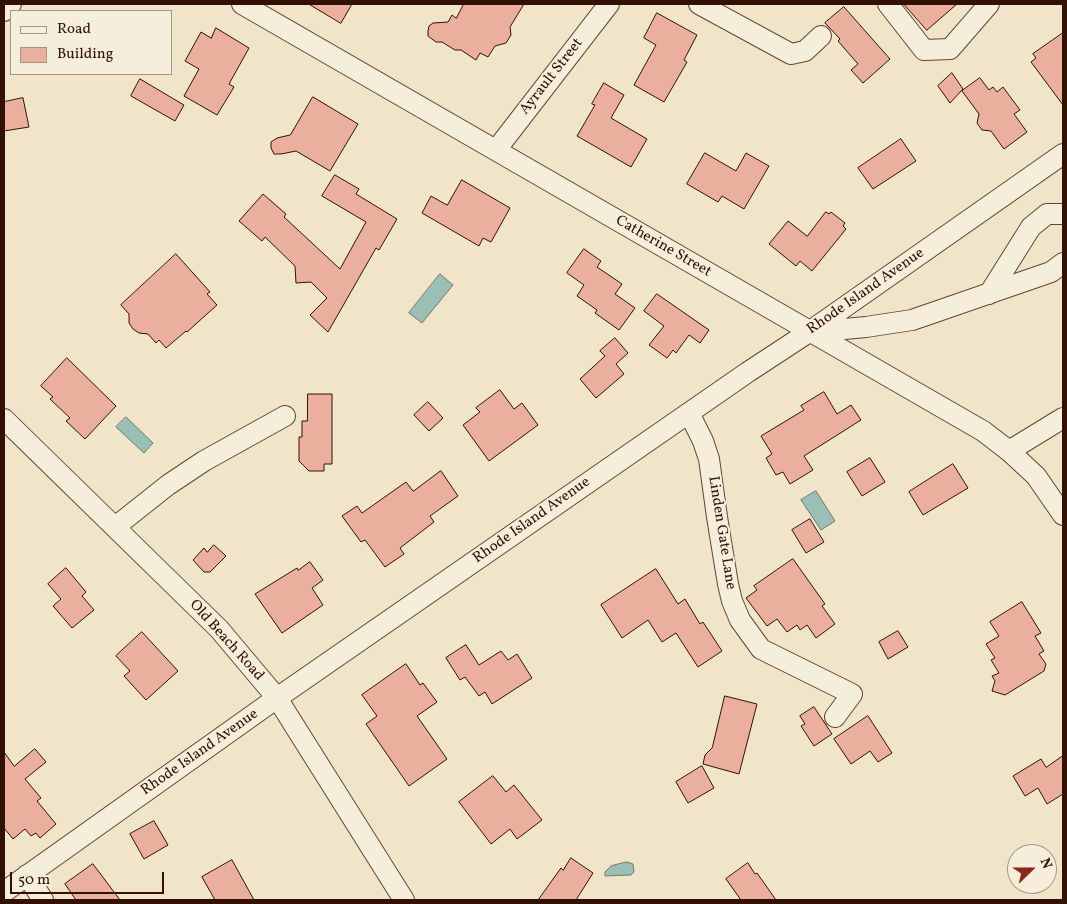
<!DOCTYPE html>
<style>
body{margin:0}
#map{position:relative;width:1067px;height:904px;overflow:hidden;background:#f0e5c8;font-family:Vollkorn,serif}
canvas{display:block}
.frame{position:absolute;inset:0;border:5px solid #321104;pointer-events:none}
.legend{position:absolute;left:10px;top:10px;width:162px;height:65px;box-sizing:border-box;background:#f5eedb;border:1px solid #a79685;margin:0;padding:6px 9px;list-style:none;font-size:15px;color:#321104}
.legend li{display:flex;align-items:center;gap:10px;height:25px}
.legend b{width:25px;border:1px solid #a79685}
.north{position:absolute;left:1007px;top:844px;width:50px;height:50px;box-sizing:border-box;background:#f5eedb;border:1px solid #a79685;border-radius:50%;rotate:68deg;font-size:14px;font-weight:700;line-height:20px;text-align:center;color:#321104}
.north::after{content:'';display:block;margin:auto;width:18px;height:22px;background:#8f2418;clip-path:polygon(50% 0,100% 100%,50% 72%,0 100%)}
.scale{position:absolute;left:10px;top:872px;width:154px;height:22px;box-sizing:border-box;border:2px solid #321104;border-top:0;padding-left:6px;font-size:15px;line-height:18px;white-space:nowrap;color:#321104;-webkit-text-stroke:4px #f5eedb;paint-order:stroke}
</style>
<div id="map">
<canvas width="1067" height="904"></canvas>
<div class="frame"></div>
<ul class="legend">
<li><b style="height:6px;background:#f5eedb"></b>Road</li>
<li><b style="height:14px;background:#eaaf9d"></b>Building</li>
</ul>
<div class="north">N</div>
<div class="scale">50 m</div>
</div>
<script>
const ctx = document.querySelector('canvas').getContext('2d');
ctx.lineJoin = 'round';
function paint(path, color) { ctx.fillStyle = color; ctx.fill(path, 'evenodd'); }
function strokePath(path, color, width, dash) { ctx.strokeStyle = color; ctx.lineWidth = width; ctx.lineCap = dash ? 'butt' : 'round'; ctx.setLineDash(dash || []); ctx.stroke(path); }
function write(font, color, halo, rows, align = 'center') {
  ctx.font = font + ' Vollkorn,serif'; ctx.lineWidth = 4; ctx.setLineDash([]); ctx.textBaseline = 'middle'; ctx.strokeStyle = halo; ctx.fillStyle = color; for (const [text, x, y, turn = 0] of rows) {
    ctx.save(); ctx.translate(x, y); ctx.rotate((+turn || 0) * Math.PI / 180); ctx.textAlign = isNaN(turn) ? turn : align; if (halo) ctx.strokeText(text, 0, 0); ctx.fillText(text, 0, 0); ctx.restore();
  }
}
const water = new Path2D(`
 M440 274 453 285 422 323 409 313Z
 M126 417 153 443 144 453 116 427Z
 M816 491 835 521 821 530 801 500Z
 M627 862 633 864 634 872 631 875 605 876V872L611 866Z`);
paint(water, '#9abfb4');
strokePath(water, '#70796e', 1);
const building = new Path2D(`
 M309 4H352L341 23Z
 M464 4H524L510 27 511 35 506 43 495 46 488 57 480 53 476 60 461 50H455L442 42H436L428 36V31L429 26 433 23 448 22 452 15 456 18Z
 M904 4H957L927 30Z
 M844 7 890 59 863 83 851 70 858 64 838 41 840 39 825 23Z
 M657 13 697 35 684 60 687 62 664 102 634 85 656 45 644 38Z
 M216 28 249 48 229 84 234 87 217 115 184 96 199 69 185 61 201 32 211 38Z
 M1063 33V105L1031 62 1036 58 1033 54Z
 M952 73 963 89 950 103 938 86Z
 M980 78 989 90 993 87 997 92 1003 87 1020 110 1014 114 1027 132 1004 149 991 131 982 130 977 123 979 114 962 91Z
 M140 79 184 105 175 121 131 96Z
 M604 83 624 95 611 118 647 139 631 167 577 136 595 105 592 104Z
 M313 97 358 124 330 171 296 151 281 154H274L271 148V142L277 138 290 135Z
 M23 98 29 127 4 131V102Z
 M901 139 916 161 873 189 858 168Z
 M705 153 736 171 746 153 769 166 744 209 722 196 718 202 687 184Z
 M335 175 359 189 356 194 397 219 379 250 376 248 328 332 310 315 327 298 311 282 296 283 295 266 265 237 262 241 239 221 263 194 286 214 284 217 340 269 366 222 322 196Z
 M462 180 510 208 491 242 483 238 479 246 422 213 431 196 447 205Z
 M826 212 829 214 831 212 845 223 843 226 846 229 812 271 800 261 796 266 769 244 788 221 807 236Z
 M584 249 601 261 597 267 622 284 615 294 635 308 619 330 595 313 597 310 577 296 584 285 567 273Z
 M176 254 210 292 207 294 217 305 187 332 186 331 166 348 159 340 156 343 148 334 139 333 133 329 129 323V314L121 305Z
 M657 294 709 330 700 343 689 335 676 353 673 350 667 358 649 345 664 326 644 311Z
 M615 338 628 353 616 364 624 374 596 398 580 379 605 356 600 351Z
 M67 358 116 406 85 439 66 421 70 418 50 399 53 397 41 386Z
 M500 390 514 409 522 403 538 425 489 461 463 425 480 412 476 408Z
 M824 392 837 414 851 405 861 420 804 456 813 470 790 484 783 472 776 475 766 458 772 454 761 436 804 410 801 406Z
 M308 394H332V464H324V471H309L299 461V437H302V421H307Z
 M428 402 443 418 429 431 414 415Z
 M870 458 885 482 862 496 847 472Z
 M953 464 968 488 923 515 909 492Z
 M441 471 458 496 430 516 434 522 400 548 404 554 385 567 365 540 361 542 342 516 357 506 362 513 406 482 413 491Z
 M810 519 824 542 806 553 792 530Z
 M214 545 226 556 210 572H204L193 560 204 548 207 552Z
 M793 559 825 604 822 606 835 624 816 638 807 625 800 630 797 625 787 632 777 619 767 626 746 598 757 590 754 586Z
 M310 562 323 580 312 588 323 605 282 633 255 594 297 568 298 570Z
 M66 568 86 592 82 596 94 610 72 628 53 606 61 599 48 584Z
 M656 569 678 604 685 599 700 624 703 622 722 651 698 667 676 633 662 642 648 620 622 638 601 605Z
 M1022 602 1041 633 1035 636 1044 651 1039 654 1046 664 1044 671 1005 695 992 691 995 681 992 676 999 673 991 660 995 658 986 644 999 636 990 622Z
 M898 631 908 647 888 659 879 642Z
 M142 632 178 671 146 700 124 676 130 671 116 656Z
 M466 645 479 665 501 651 508 660 517 654 532 678 492 704 485 692 479 696 465 677 460 680 446 658Z
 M406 664 420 685 423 683 437 702 417 716 447 759 409 786 366 724 377 716 362 695Z
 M725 696 757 704 739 774 703 764 705 755 712 748Z
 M814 707 832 734 814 746 801 726 805 724 800 716Z
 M868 716 892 753 878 762 870 751 851 764 834 739Z
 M35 749 46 762 25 779 41 798 37 801 56 824 40 838 36 833 31 836 25 829 13 839 4 828V752L14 766Z
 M1063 756V794L1047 804 1038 788 1025 796 1013 776 1041 759 1046 767Z
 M702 766 714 788 688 803 676 782Z
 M493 776 506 792 514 785 542 820 517 839 510 829 491 844 459 802Z
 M154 821 168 845 144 859 130 834Z
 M571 858 593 873 576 900H538L561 868 563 870Z
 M232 860 254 900H215L202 877Z
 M748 863 755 874 757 873 776 900H741L726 879Z
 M93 864 120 900H76L65 884Z`);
paint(building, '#eaaf9d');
strokePath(building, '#321104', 1);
const minor = new Path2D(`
 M242 4 983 431 1009 451 1036 476 1063 515
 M699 4 791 54 805 51 821 36
 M888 4 924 50 950 49 989 4
 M4 11 11 4
 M496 150 609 4
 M989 294 1031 227 1047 214H1063
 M811 332 866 327 912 320 1051 272 1063 263
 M689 413 703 441 709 459 717 517 728 584 732 601 740 620 761 649 852 694 835 717
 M4 419 219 629 277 698 404 900
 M1009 451 1063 418
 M115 527 168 485 204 461 285 416
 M27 875 43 900
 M4 892 277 698 748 372 809 332 1063 154`);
strokePath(minor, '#624635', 22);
strokePath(minor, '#f5eedb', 20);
write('15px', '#321104', '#f5eedb', [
 ["Ayrault Street",552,77,-52],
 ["Catherine Street",663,247,30],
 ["Rhode Island Avenue",866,292,-35],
 ["Rhode Island Avenue",532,521,-35],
 ["Linden Gate Lane",721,533,81],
 ["Old Beach Road",226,641,48],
 ["Rhode Island Avenue",200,753,-35]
]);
</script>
